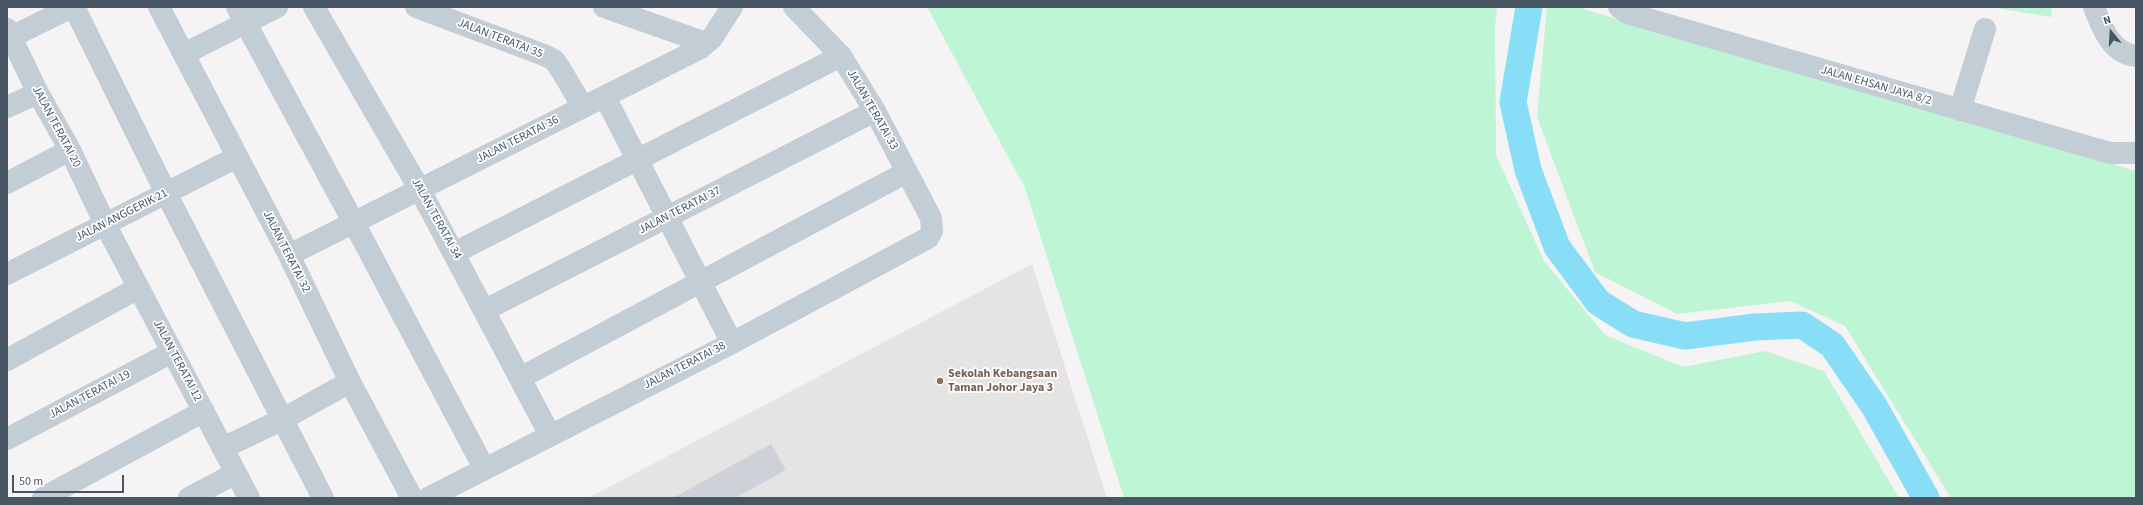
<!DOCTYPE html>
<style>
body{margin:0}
#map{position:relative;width:2143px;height:505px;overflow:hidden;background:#f5f3f3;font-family:"Source Sans 3",sans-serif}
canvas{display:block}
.frame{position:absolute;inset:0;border:8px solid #485663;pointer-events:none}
.north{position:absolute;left:2091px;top:12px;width:40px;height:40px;-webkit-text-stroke:3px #fff;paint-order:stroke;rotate:342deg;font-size:11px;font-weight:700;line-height:16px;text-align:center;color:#485663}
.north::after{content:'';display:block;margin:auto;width:14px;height:18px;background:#485663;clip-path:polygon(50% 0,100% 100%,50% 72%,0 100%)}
.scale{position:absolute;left:12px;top:475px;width:112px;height:18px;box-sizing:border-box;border:2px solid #485663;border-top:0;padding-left:5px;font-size:12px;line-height:14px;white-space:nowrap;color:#485663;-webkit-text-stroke:3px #fff;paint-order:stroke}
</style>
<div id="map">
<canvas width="2143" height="505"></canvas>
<div class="frame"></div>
<div class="north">N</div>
<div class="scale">50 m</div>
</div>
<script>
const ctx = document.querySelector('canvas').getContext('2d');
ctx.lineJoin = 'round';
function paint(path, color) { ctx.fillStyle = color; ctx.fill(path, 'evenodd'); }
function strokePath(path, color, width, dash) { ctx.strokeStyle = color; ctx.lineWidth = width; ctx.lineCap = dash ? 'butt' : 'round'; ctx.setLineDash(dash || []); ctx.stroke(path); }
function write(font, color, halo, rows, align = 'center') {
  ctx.font = font + ' "Source Sans 3",sans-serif'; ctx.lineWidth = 3.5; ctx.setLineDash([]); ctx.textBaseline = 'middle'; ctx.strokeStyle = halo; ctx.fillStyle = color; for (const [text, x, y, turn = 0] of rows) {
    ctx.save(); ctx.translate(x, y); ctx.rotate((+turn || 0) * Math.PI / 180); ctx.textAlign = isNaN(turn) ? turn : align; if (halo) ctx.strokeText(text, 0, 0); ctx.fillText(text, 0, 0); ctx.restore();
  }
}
paint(new Path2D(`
 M1032 264 1107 498H588Z`), '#e6e3e4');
paint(new Path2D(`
 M927 7H1497L1495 27 1496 155 1544 261 1605 335 1683 367 1765 351 1824 371 1899 498H1124L1025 188Z
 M1547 7H1583V9L2136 171V498H1951L1845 326 1790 301 1677 314 1595 272 1537 117Z
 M1989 7H2051L2052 17Z`), '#bef5d4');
strokePath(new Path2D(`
 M1529 7 1513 102 1528 170 1557 247 1598 302 1633 324 1685 336 1755 327 1802 325 1832 345 1874 406 1926 498`), '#87def6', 27);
paint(new Path2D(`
 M771 444 786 470 735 498H673Z`), '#ced1d8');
strokePath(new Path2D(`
 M74 7 166 193 323 498
 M159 7 289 255 350 382 412 498
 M237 7 354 223 484 468
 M314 7 420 190 550 435
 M416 7 544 55 554 60 561 70 583 107
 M604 7 706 43
 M1619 7 1627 13 2110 153H2136
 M2094 7C2102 28 2111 53 2136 56
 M7 29 38 93 70 150 105 224 249 498
 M11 37 72 7
 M184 54 277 7
 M605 97 732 343
 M7 107 38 93
 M1960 110 1985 29
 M7 183 70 150
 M454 253 841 56
 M289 255 699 49 712 38 732 7
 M7 274 237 157
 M485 310 875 111
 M7 360 138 288
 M520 378 907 172
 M7 439 172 352
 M223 448 281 420 350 382
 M43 498 204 411
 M189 498 236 473
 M428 498 732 343 928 238 932 231 931 218 875 111 841 56 794 7`), '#c2cdd5', 22);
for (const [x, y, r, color] of [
 [940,381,4,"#8d6e63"]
]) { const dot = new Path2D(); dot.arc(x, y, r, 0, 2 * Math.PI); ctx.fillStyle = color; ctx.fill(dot); strokePath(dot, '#fff', 1.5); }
write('12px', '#485663', '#fff', [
 ["JALAN TERATAI 35",500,39,21],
 ["JALAN EHSAN JAYA 8/2",1876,86,16],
 ["JALAN TERATAI 33",872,110,60],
 ["JALAN TERATAI 20",56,127,62],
 ["JALAN TERATAI 36",518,140,-27],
 ["JALAN TERATAI 37",680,211,-27],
 ["JALAN ANGGERIK 21",122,216,-27],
 ["JALAN TERATAI 34",436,219,61],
 ["JALAN TERATAI 32",286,252,63],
 ["JALAN TERATAI 12",177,361,62],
 ["JALAN TERATAI 38",685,366,-27],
 ["JALAN TERATAI 19",90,395,-28]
]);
write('bold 12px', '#785e54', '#fff', [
 ["Sekolah Kebangsaan",948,374],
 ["Taman Johor Jaya 3",948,388]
], 'left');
</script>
